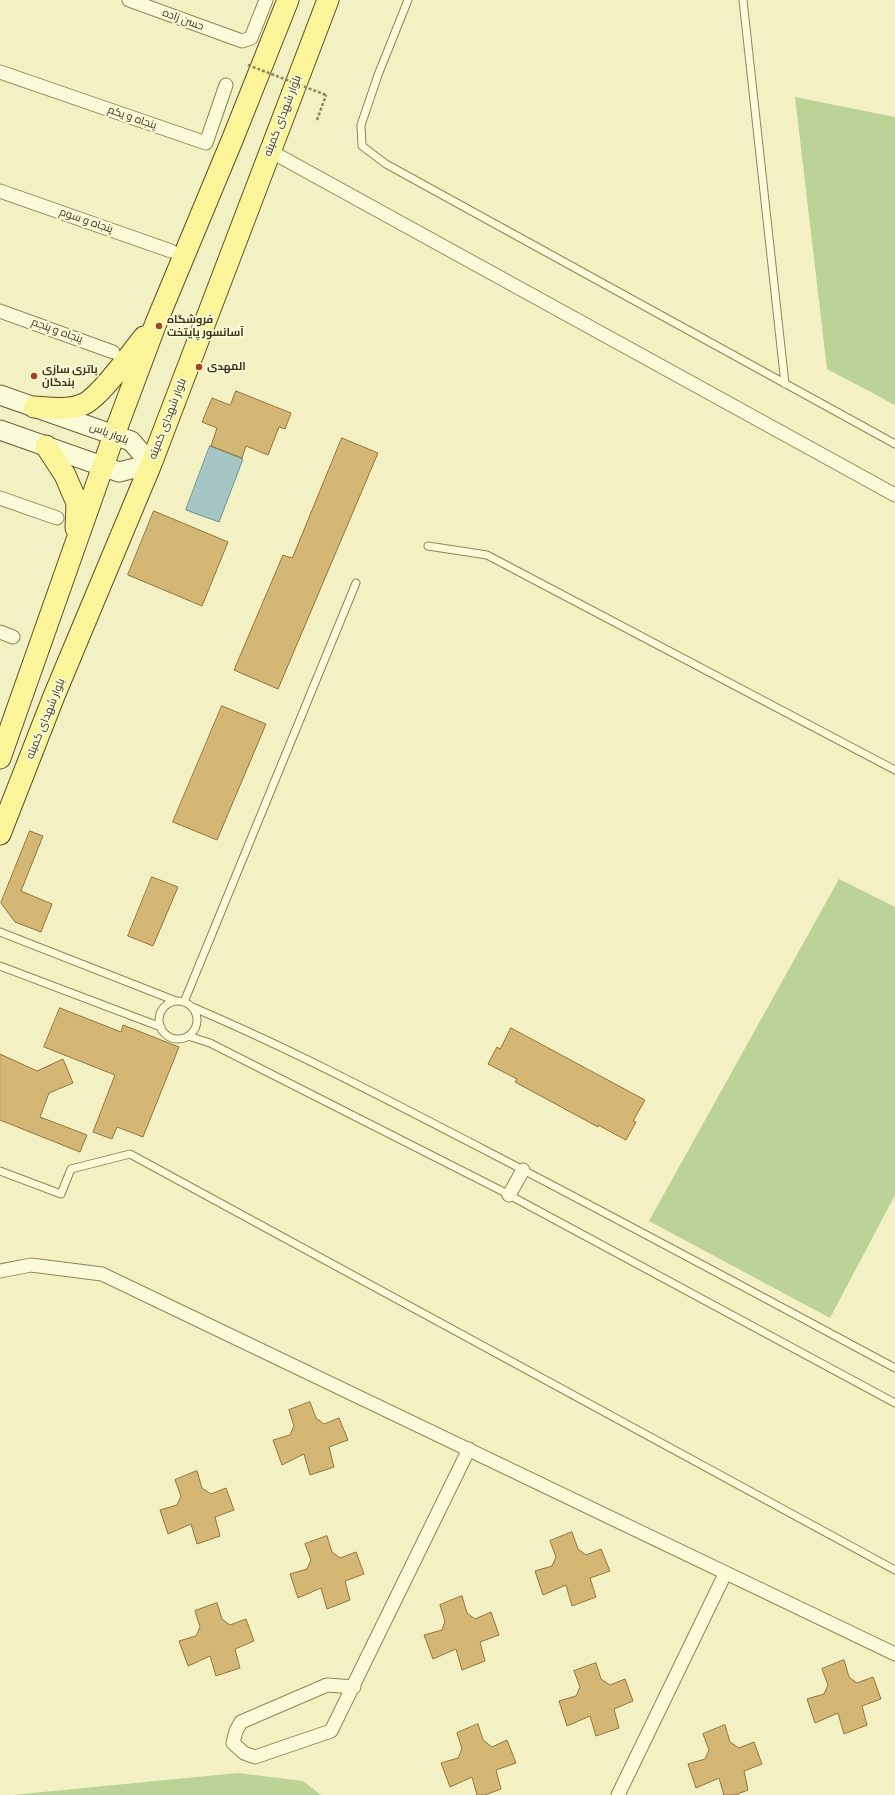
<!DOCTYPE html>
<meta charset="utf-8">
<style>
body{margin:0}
canvas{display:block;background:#f3f1c3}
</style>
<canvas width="895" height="1795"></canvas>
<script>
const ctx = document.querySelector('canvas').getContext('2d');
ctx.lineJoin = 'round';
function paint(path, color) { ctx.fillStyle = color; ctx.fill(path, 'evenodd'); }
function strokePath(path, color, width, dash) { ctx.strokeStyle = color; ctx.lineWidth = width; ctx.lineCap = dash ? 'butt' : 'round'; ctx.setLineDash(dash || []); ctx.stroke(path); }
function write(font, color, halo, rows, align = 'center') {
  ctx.font = font + ' "Source Serif 4",Cairo,serif'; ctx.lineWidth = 4; ctx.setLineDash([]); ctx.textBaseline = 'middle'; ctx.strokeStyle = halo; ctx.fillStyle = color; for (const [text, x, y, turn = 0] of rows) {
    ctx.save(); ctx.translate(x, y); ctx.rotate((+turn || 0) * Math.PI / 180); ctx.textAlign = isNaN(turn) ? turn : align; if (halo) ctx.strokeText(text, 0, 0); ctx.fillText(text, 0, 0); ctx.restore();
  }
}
paint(new Path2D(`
 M795 97 895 117V405L827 369Z
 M839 879 895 907V1195L830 1318 649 1221Z
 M238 1773 303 1781 321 1795H12Z`), '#bbd396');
const water = new Path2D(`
 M210 446 243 459 219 522 186 510Z`);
paint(water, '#a6c5c5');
strokePath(water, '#6b9495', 1);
const building = new Path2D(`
 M236 391 291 413 285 429 279 427 268 455 246 446 242 458 211 446 217 428 202 422 212 398 230 405Z
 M342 438 378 453 278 689 234 670 283 555 292 558Z
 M154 511 228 542 202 606 128 575Z
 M222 706 266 724 217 840 173 822Z
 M30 831 43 836 21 891 52 904 41 932 15 922 1 903Z
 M152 877 178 887 153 946 128 936Z
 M60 1008 121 1032 123 1025 179 1047 143 1137 117 1127 112 1139 93 1132 115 1075 44 1047Z
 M511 1028 645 1100 633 1121 636 1122 626 1140 598 1125V1127L515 1082 517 1079 488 1064 497 1047 500 1049Z
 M0 1054 37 1071 63 1059 73 1083 49 1093 40 1117 87 1135 80 1152 0 1120Z
 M310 1402 316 1418 324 1424 339 1418 348 1440 329 1447 334 1467 310 1475 304 1454 282 1465 273 1440 290 1435 294 1426 289 1410Z
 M197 1471 202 1488 211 1494 226 1488 234 1510 215 1517 220 1536 197 1544 191 1524 168 1534 160 1510 177 1505 181 1496 175 1480Z
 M572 1532 578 1549 586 1555 601 1549 610 1571 590 1578 596 1597 572 1606 566 1585 543 1595 535 1571 552 1566 556 1557 550 1541Z
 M327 1536 332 1552 340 1558 356 1552 364 1574 345 1581 350 1600 327 1609 321 1588 298 1598 290 1574 307 1569 311 1560 305 1544Z
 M462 1596 467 1613 475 1619 491 1612 499 1635 480 1642 485 1661 462 1670 456 1649 433 1659 424 1635 442 1630 445 1621 440 1605Z
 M217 1603 222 1619 230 1625 246 1619 254 1641 235 1649 240 1668 216 1676 210 1656 188 1666 179 1641 196 1636 200 1627 195 1611Z
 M844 1660 849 1677 857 1683 873 1677 881 1699 862 1706 867 1725 844 1734 838 1713 815 1723 807 1699 824 1694 828 1685 822 1669Z
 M596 1663 601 1679 610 1685 625 1679 633 1701 614 1709 619 1728 596 1736 590 1716 567 1726 559 1701 576 1696 580 1687 574 1671Z
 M478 1724 483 1740 492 1747 507 1740 516 1763 496 1770 501 1789 485 1795H477L472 1777 450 1787 441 1763 458 1758 462 1749 457 1733Z
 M725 1725 730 1742 739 1748 754 1742 762 1764 744 1771 748 1790 735 1795H724L719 1778 696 1788 688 1764 705 1759 709 1750 703 1734Z`);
paint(building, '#d5b775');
strokePath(building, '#92753a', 1);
const lane = new Path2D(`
 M408 0 378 75 361 125 362 146 386 164 895 444
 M743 0 785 384
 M428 546 487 555 895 770
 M0 932 176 1001
 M0 966 161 1027
 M159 1020a19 19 0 1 1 38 0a19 19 0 1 1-38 0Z
 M184 1002 356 583
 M192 1007C291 1049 386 1099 481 1148 620 1220 757 1294 895 1368
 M188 1036 210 1043 498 1189 895 1403
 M0 1171 61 1194 71 1169 130 1154 895 1570`);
const street = new Path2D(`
 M129 0 242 41 251 38 266 0
 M0 72 206 143 226 85
 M270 151 895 495
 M0 191 171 251
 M0 311 113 352
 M0 498 57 518
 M0 632 13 637
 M509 1195 523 1170
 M0 1271 31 1265 102 1274 895 1654
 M354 1687 327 1685 241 1722 236 1731 233 1743 244 1753 255 1757 331 1731 469 1449
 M618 1795 725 1574`);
const secondary = new Path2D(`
 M0 395 131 441 151 464 119 472 0 430`);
const primary = new Path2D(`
 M34 407C50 408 69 411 84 404 101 396 131 353 144 337
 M46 446 65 475 77 503 76 528
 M0 758 114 435 156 323 233 138 288 0
 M0 834 54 696 151 464 328 0`);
strokePath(lane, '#908557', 9);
strokePath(street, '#908557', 15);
strokePath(secondary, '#72653b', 21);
strokePath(primary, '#5d502c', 23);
strokePath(new Path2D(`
 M317 120 326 95`), '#908557', 2.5, [3, 2]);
strokePath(lane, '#fcfbd8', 7);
strokePath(street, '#fcfbd8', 13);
strokePath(secondary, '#fcfbd8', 19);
strokePath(primary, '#f9f598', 21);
strokePath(new Path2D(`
 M248 65 326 95`), '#908557', 2.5, [3, 2]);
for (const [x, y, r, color] of [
 [159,326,4,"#a64321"],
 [199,367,4,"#a64321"],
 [34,376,4,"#a64321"]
]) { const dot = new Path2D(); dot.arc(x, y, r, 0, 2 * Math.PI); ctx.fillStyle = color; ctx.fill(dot); strokePath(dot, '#f9f9d4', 1.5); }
write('11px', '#3e361d', '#f9f9d4', [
 ["حسن زاده",183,20,20],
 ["بلوار شهدای کمیته",283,116,-69],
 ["پنجاه و یکم",132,118,19],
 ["پنجاه و سوم",86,221,19],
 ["پنجاه و پنجم",57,331,20],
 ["بلوار شهدای کمیته",168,419,-69],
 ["بلوار یاس",109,434,21],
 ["بلوار شهدای کمیته",46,719,-68]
]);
write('bold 11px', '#3e361d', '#f9f9d4', [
 ["فروشگاه",167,320],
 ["آسانسور پایتخت",167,333],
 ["المهدی",207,367],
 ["باتری سازی",42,370],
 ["بندگان",42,383]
], 'left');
</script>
